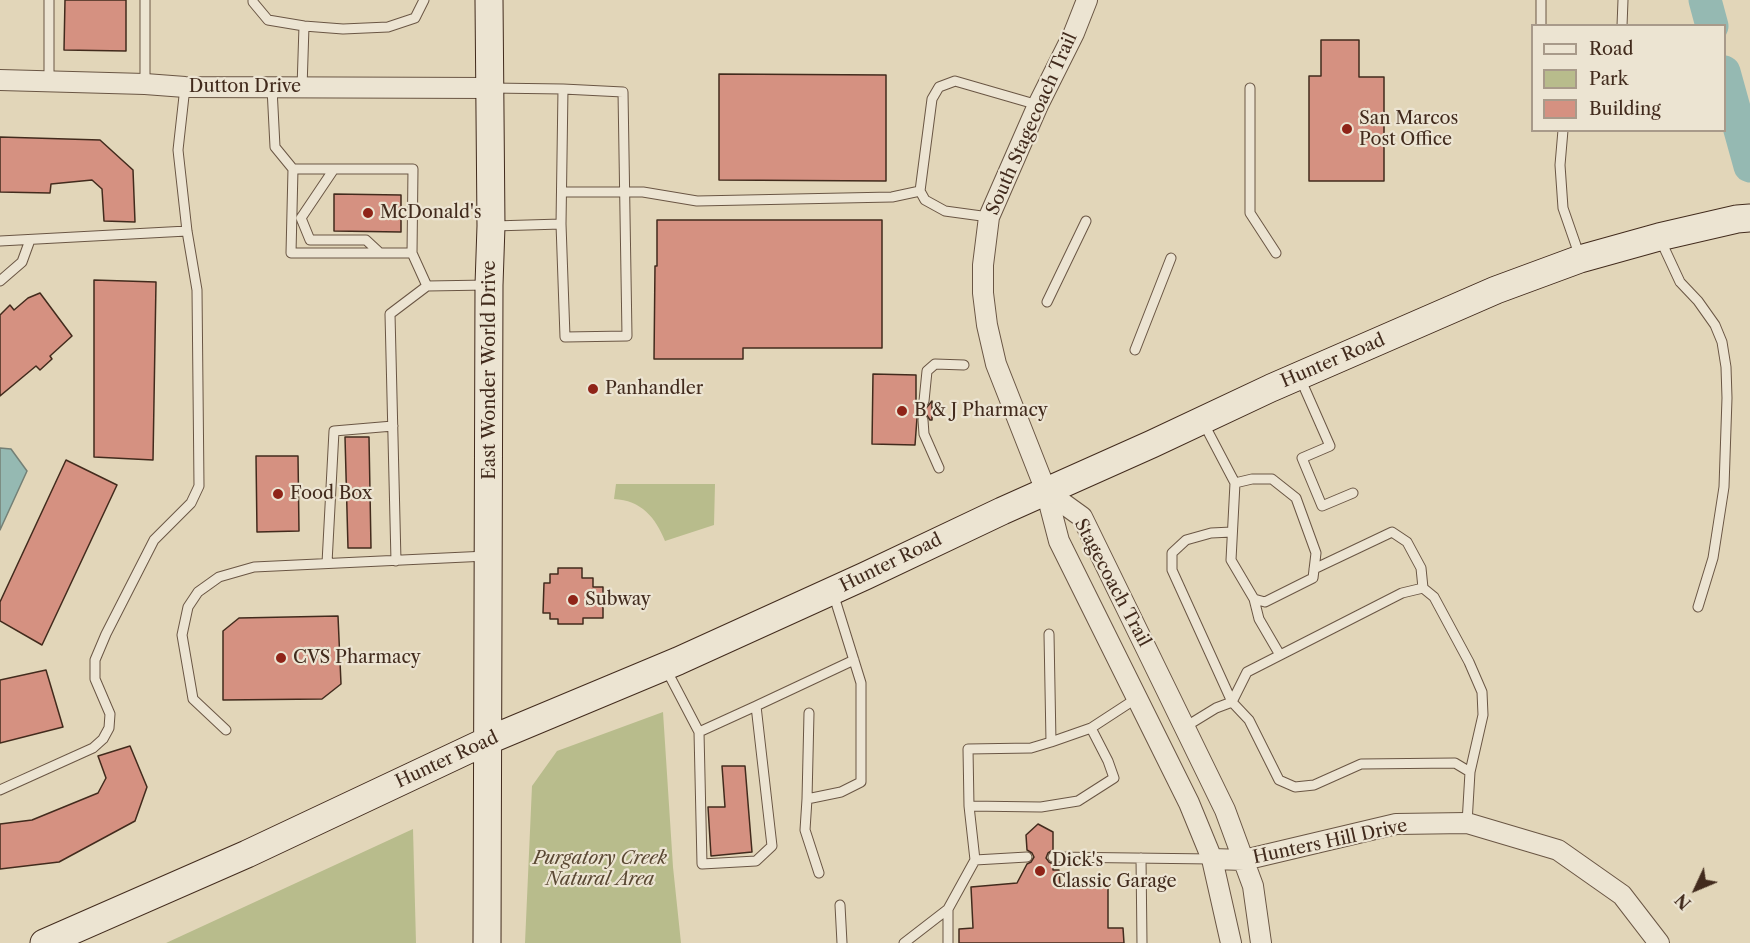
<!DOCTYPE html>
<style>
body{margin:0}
#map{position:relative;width:1750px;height:943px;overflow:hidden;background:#e2d6b9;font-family:"Libre Caslon Text",serif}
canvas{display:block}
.legend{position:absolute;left:1531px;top:24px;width:195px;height:108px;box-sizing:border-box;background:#ece4d2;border:2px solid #a89a8a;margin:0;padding:8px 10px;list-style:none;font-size:18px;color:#422b1d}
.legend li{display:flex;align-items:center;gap:12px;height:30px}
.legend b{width:30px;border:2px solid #a89a8a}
.north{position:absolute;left:1666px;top:859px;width:60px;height:60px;-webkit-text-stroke:4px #ece4d2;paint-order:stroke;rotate:226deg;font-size:16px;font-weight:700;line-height:24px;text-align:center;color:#422b1d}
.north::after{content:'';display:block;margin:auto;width:21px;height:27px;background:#422b1d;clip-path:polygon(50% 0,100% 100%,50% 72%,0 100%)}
</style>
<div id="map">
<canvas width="1750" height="943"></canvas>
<ul class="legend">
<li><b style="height:8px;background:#ece4d2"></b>Road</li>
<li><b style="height:16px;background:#b8bc8c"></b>Park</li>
<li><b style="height:16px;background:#d59181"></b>Building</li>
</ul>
<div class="north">N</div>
</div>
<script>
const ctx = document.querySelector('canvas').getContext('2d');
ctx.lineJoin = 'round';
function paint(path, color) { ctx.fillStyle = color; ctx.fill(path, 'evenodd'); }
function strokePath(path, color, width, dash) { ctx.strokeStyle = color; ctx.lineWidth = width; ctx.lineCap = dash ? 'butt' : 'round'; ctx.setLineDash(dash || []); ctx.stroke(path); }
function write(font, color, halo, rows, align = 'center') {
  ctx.font = font + ' "Libre Caslon Text",serif'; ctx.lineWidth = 4.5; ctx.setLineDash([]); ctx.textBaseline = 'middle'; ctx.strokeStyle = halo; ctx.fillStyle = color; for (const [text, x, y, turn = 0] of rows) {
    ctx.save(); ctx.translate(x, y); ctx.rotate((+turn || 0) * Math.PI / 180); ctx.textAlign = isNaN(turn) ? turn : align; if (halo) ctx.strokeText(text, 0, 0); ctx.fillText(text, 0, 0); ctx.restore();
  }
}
paint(new Path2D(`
 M616 484H715L714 525 665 541C656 518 641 500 614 499Z
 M663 712 673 867 681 943H525L532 786 557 751Z
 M413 829 416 943H166Z`), '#b8bc8c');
const water = new Path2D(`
 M0 448 11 449 27 471 0 530Z`);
paint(water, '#95b9b2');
strokePath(water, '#748076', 1.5);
strokePath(new Path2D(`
 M1705 0 1712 26
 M1724 72 1750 166`), '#95b9b2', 33);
const building = new Path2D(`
 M65 0H126V51L64 50Z
 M1321 40H1359V77H1384V181H1309V76H1321Z
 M719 74 886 75V181L719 180Z
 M0 137 100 140 133 170 135 222 104 221 102 189 92 180 51 184 50 193 0 192Z
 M334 194 401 195V232L334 231Z
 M657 220H882V348H743V359H654L655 266H657Z
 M94 280 156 282 153 460 94 457Z
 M40 293 72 336 50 356 52 359 40 370 36 366 0 396V315L10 305 14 310 28 298Z
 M873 374 916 375V401L920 406 924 408 927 407 932 401V420H930L926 414 923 413 917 418 915 445 872 444Z
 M345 437H369L371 548H348Z
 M256 456H298L299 531 257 532Z
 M66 460 117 485 42 645 0 621V602Z
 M558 568H582V578H593V587H603V618H583V624H558V619H550V613H543L544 583H550V574H558Z
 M338 616 341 684 322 699 223 700V631L239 618Z
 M46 670 63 727 0 743V680Z
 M130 746 147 787 135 821 59 862 0 869V824L32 820 98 793 106 778 98 756Z
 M722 766H745L752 852 711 856 708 807H725Z
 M1038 824 1053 832V850L1048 853 1046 858 1049 862 1053 864V870H1059L1060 884H1108V928H1123L1124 943H959V929L973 928 971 887 1017 883 1027 864 1031 862 1034 857 1032 853 1027 850 1026 835Z`);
paint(building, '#d59181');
strokePath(building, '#422b1d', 1.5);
const lane = new Path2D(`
 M49 0V81
 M253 0V2L268 20 304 26 343 29 388 27 415 18 424 0
 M1541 26V0
 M1622 26 1623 0
 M145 84V0
 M272 88 275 147 293 169H413L412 253 427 286
 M302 88 304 26
 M491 88 563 89 561 224 494 226
 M1250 88V213L1276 253
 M1563 130 1560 165 1563 208 1580 257
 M293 169 291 253H412
 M334 169 301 218 310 240H366L380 253
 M562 192H643L697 201 892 197 920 191
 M989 217 945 211 925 200 920 191 932 99 939 87 955 81 1038 105
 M561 224 565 337 627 336 623 92 563 89
 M1660 239 1680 282 1698 301 1715 325 1722 342 1726 367 1727 398 1724 487 1713 558 1698 607
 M0 241 187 231
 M0 281 22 262 30 240
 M1047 302 1086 221
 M1135 350 1171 258
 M1300 378 1330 446 1302 458 1322 506 1353 493
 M924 401 927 371 935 364 964 365
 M923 420 924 434 939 468
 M1204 424 1235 483 1231 560 1254 599 1265 602 1313 578 1316 553 1296 498 1272 479H1252L1235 483
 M396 561 390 314 427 286 488 285
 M327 563 334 431 393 426
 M1314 569 1392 532 1407 542 1421 568 1423 588
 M1254 599 1259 619 1280 655
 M1049 634 1051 742
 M666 669 699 732 702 864 756 861 772 846 756 706 854 660
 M1232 702 1247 672 1402 593 1423 588 1434 597 1469 662 1482 692 1483 715 1470 772
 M1232 702 1172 570V553L1186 540 1211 533 1232 532
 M1185 727 1216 708 1232 702 1249 720 1279 780 1295 787 1314 785 1361 764 1455 763 1470 772 1467 823
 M226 730 193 699 182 635 188 607 198 592 219 577 254 567 487 556
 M699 732 756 706
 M0 790 93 748 103 739 109 728 110 714 95 679V660L106 634 154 540 191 503 199 486 197 290 187 231 178 150 185 87
 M807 799 809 713
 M969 806 1041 807 1078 801 1114 778 1108 761 1091 728
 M1053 857 1212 859
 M1141 858 1142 943
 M975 860 1027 857
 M819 873 805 830 807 799 841 792 861 782V683L833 593
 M840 905 842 943
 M948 909V943
 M904 943 948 909 975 860 969 806 968 749 1031 748 1051 742 1091 728 1137 698`);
const street = new Path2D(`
 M1087 0 1074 33 1038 105 989 217 983 265V293L987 325 996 364 1046 491 1059 541 1189 803 1212 859 1231 943
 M0 80 145 84 185 87 489 88
 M1046 491 1082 517 1225 810 1253 886 1261 943
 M1212 859 1244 860 1396 824 1467 823 1558 850 1622 895 1659 943`);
const secondary = new Path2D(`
 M44 943 247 854 489 740 678 661 865 576 1002 511 1152 444 1271 388 1496 290 1580 259 1659 237 1737 219 1750 218
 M487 943 489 285 491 226 489 0`);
strokePath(lane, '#6a5644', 11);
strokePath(street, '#6a5644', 22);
strokePath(secondary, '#422b1d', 29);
strokePath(lane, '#ece4d2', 9);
strokePath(street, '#ece4d2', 20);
strokePath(secondary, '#ece4d2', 27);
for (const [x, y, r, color] of [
 [1347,129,6,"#8f2418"],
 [368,213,6,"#8f2418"],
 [593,389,6,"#8f2418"],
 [902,411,6,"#8f2418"],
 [278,494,6,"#8f2418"],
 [573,600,6,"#8f2418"],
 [281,658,6,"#8f2418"],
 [1040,871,6,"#8f2418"]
]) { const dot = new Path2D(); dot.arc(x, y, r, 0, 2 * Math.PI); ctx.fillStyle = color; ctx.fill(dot); strokePath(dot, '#ece4d2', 2); }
write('18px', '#422b1d', '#ece4d2', [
 ["Dutton Drive",245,87],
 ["South Stagecoach Trail",1032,124,-66],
 ["Hunter Road",1333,361,-23],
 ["East Wonder World Drive",490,370,-90],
 ["Hunter Road",891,563,-26],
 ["Stagecoach Trail",1112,583,62],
 ["Hunter Road",447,760,-25],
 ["Hunters Hill Drive",1330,842,-12]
]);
write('18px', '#422b1d', '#ece4d2', [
 ["San Marcos",1359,119],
 ["Post Office",1359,140],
 ["McDonald's",380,213],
 ["Panhandler",605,389],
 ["B & J Pharmacy",914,411],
 ["Food Box",290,494],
 ["Subway",585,600],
 ["CVS Pharmacy",293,658],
 ["Dick's",1052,861],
 ["Classic Garage",1052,882]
], 'left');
write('italic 18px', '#5a4833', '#ece4d2', [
 ["Purgatory Creek",600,859],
 ["Natural Area",600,880]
]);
</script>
